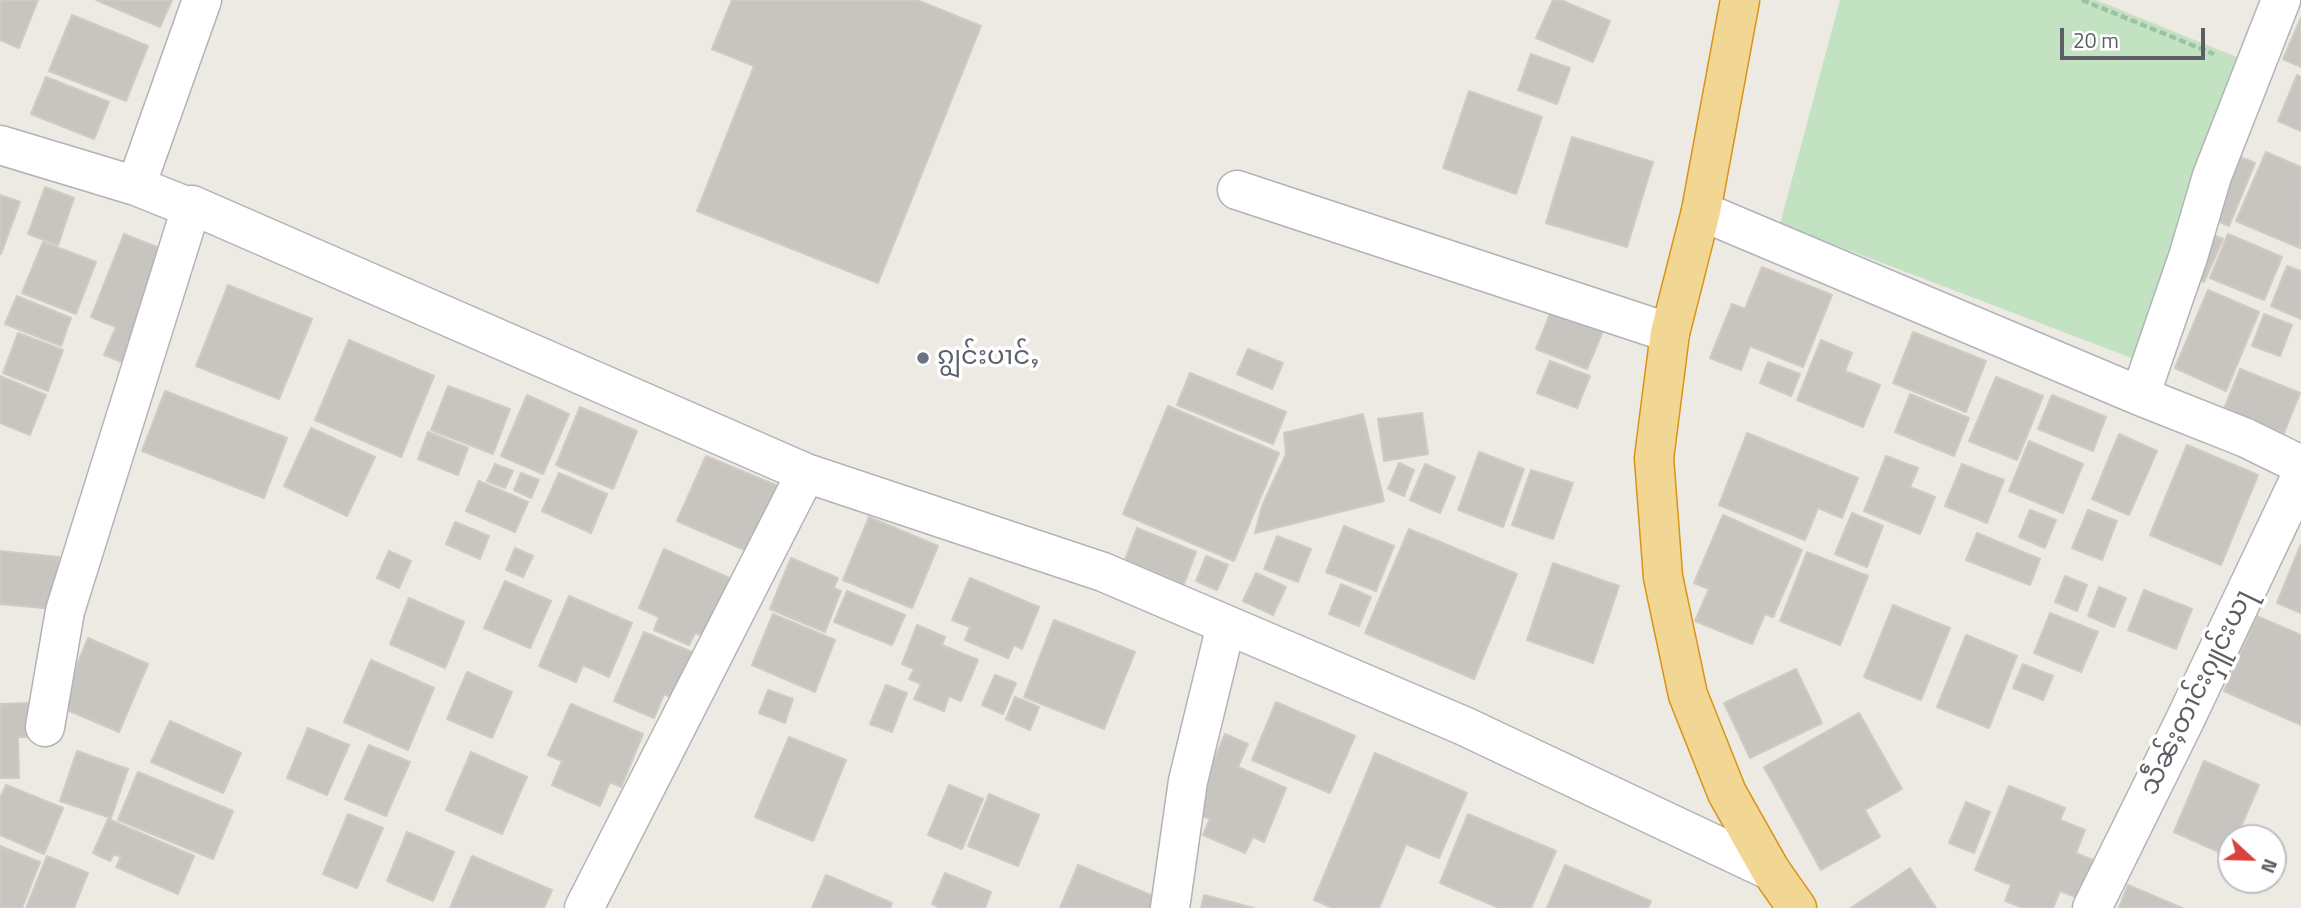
<!DOCTYPE html>
<meta charset="utf-8">
<style>
body{margin:0}
#map{position:relative;width:2301px;height:908px;overflow:hidden;background:#eceae3;font-family:"Titillium Web",sans-serif}
canvas{display:block}
.north{position:absolute;left:2217px;top:824px;width:70px;height:70px;box-sizing:border-box;background:#fff;border:2px solid #bdbfc0;border-radius:50%;rotate:112deg;font-size:19px;font-weight:700;line-height:28px;text-align:center;color:#5b5e62}
.north::after{content:'';display:block;margin:auto;width:24px;height:32px;background:#d8423d;clip-path:polygon(50% 0,100% 100%,50% 72%,0 100%)}
.scale{position:absolute;left:2060px;top:28px;width:145px;height:32px;box-sizing:border-box;border:4px solid #5b5e62;border-top:0;padding-left:9px;font-size:21px;line-height:24px;white-space:nowrap;color:#5b5e62;-webkit-text-stroke:5px #fff;paint-order:stroke}
</style>
<div id="map">
<canvas width="2301" height="908"></canvas>
<div class="north">N</div>
<div class="scale">20 m</div>
</div>
<script>
const ctx = document.querySelector('canvas').getContext('2d');
ctx.lineJoin = 'round';
function paint(path, color) { ctx.fillStyle = color; ctx.fill(path, 'evenodd'); }
function strokePath(path, color, width, dash) { ctx.strokeStyle = color; ctx.lineWidth = width; ctx.lineCap = dash ? 'butt' : 'round'; ctx.setLineDash(dash || []); ctx.stroke(path); }
function write(font, color, halo, rows, align = 'center') {
  ctx.font = font + ' "Titillium Web","Noto Sans Myanmar",sans-serif'; ctx.lineWidth = 7; ctx.setLineDash([]); ctx.textBaseline = 'middle'; ctx.strokeStyle = halo; ctx.fillStyle = color; for (const [text, x, y, turn = 0] of rows) {
    ctx.save(); ctx.translate(x, y); ctx.rotate((+turn || 0) * Math.PI / 180); ctx.textAlign = isNaN(turn) ? turn : align; if (halo) ctx.strokeText(text, 0, 0); ctx.fillText(text, 0, 0); ctx.restore();
  }
}
paint(new Path2D(`
 M1840 0H2096L2239 58 2150 365 1780 224Z`), '#c3e2c1');
const building = new Path2D(`
 M0 0H38L19 48 0 40Z
 M96 0H172L160 27Z
 M732 0H917L981 26 878 283 697 211 754 66 712 49Z
 M1553 0H1561L1610 21 1593 62 1536 38Z
 M72 15 148 46 126 101 49 71Z
 M2301 18V67L2283 59Z
 M1531 54 1570 68 1557 104 1518 90Z
 M2297 75 2301 77V131L2278 121Z
 M46 77 109 102 94 139 31 114Z
 M1469 91 1542 117 1516 194 1443 168Z
 M1572 137 1653 162 1627 247 1546 223Z
 M2266 152 2301 167 2300 248 2236 221Z
 M2233 154 2255 163 2229 226 2207 216Z
 M45 187 74 198 58 245 28 234Z
 M0 195 20 202 1 254H0Z
 M2206 232 2223 239 2204 282 2187 274Z
 M124 234 177 255 132 366 104 355 116 327 91 317Z
 M2228 234 2282 257 2264 300 2210 278Z
 M43 242 96 262 76 314 22 293Z
 M2287 266 2301 271V319L2271 306Z
 M1762 267 1832 295 1803 367 1750 346 1741 370 1710 358 1732 304 1745 309Z
 M228 285 312 319 279 399 196 366Z
 M2208 290 2259 312 2226 391 2175 368Z
 M17 296 71 318 61 346 5 324Z
 M1553 306 1605 326 1587 369 1536 349Z
 M2264 314 2292 325 2280 356 2252 346Z
 M1913 332 1986 361 1966 412 1893 383Z
 M18 333 63 350 48 391 3 373Z
 M349 340 434 376 401 457 315 420Z
 M1821 340 1852 353 1845 371 1880 385 1863 427 1797 400Z
 M1248 349 1283 363 1272 389 1237 374Z
 M1550 361 1590 376 1577 408 1537 393Z
 M1768 362 1800 374 1791 396 1760 383Z
 M2240 369 2300 393 2284 433 2224 409Z
 M1190 373 1286 412 1273 444 1177 405Z
 M0 376 46 395 30 435 0 423Z
 M1996 377 2043 396 2017 460 1969 441Z
 M448 386 510 409 493 454 431 430Z
 M165 391 287 438 264 498 142 451Z
 M1910 394 1969 418 1954 456 1895 432Z
 M527 395 569 414 543 474 501 456Z
 M2052 395 2106 417 2093 451 2038 429Z
 M1168 406 1279 453 1234 561 1123 514Z
 M580 407 637 431 613 489 556 465Z
 M1422 413 1428 454 1384 461 1378 419Z
 M1363 414 1384 501 1255 533 1262 506 1286 454 1284 433Z
 M311 428 375 457 347 516 284 486Z
 M428 432 468 448 458 475 418 459Z
 M1747 433 1858 478 1842 518 1818 508 1805 540 1719 505Z
 M2119 434 2157 451 2129 515 2092 499Z
 M2029 441 2083 464 2063 513 2009 491Z
 M2187 445 2258 475 2221 565 2150 535Z
 M1479 452 1524 469 1503 527 1458 510Z
 M706 456 778 486 749 552 677 521Z
 M1886 456 1918 468 1910 487 1935 497 1920 534 1864 511Z
 M1399 463 1414 470 1404 496 1388 489Z
 M495 464 513 471 505 488 487 481Z
 M1425 464 1455 477 1440 513 1410 500Z
 M1962 464 2004 480 1987 523 1945 506Z
 M1531 470 1573 483 1553 539 1512 525Z
 M521 473 539 480 531 498 514 490Z
 M559 473 607 494 591 533 542 511Z
 M479 481 528 502 515 532 466 511Z
 M2030 510 2056 520 2045 548 2019 537Z
 M2088 510 2117 521 2102 560 2072 548Z
 M1852 513 1883 526 1867 567 1835 554Z
 M1723 515 1802 550 1773 617 1765 614 1752 644 1695 621 1709 589 1694 583Z
 M869 517 938 546 912 608 843 580Z
 M455 522 489 536 480 559 446 544Z
 M1344 526 1394 546 1376 591 1326 572Z
 M1137 528 1196 552 1184 584 1125 560Z
 M1409 529 1517 574 1474 679 1365 633Z
 M1977 533 2040 559 2030 585 1966 560Z
 M1277 536 1311 549 1298 582 1264 569Z
 M2301 544V613L2277 603Z
 M515 548 533 556 523 577 506 570Z
 M664 549 736 581 712 639 695 633 689 645 654 630 659 617 639 608Z
 M0 551 59 557 54 609 0 604Z
 M389 551 411 561 399 588 377 578Z
 M1807 552 1868 576 1840 645 1780 621Z
 M1206 556 1228 565 1217 590 1196 581Z
 M791 558 838 578 834 588 841 591 825 632 770 609Z
 M1553 563 1619 586 1593 663 1527 640Z
 M1256 573 1286 587 1273 615 1243 601Z
 M2065 576 2087 585 2077 611 2055 602Z
 M970 578 1039 607 1022 649 1014 645 1008 658 965 640 970 627 952 620Z
 M505 581 551 601 530 648 484 628Z
 M1341 584 1371 597 1359 626 1329 614Z
 M2099 587 2126 598 2114 627 2088 616Z
 M2144 590 2192 609 2176 649 2128 630Z
 M847 591 905 615 892 645 834 622Z
 M569 596 632 623 609 677 583 665 576 682 539 666Z
 M409 598 464 622 445 668 390 644Z
 M1893 605 1950 628 1921 700 1864 677Z
 M2050 613 2098 632 2081 672 2034 653Z
 M773 614 835 640 815 692 752 665Z
 M2257 616 2301 635V725L2224 691Z
 M1054 620 1135 652 1104 729 1024 697Z
 M917 625 945 637 942 645 978 660 961 701 949 696 944 711 914 699 921 684 909 679 914 669 902 664Z
 M644 632 699 655 679 701 664 694 654 718 614 701Z
 M1966 635 2017 656 1989 728 1937 707Z
 M88 638 148 664 119 732 60 707Z
 M371 660 434 688 408 750 344 722Z
 M2023 664 2053 676 2043 700 2013 688Z
 M1796 669 1822 723 1750 758 1724 703Z
 M467 672 512 692 492 738 447 719Z
 M995 675 1016 683 1003 714 982 705Z
 M886 685 907 693 892 732 870 724Z
 M768 690 793 699 785 723 759 713Z
 M1015 697 1039 707 1030 730 1006 719Z
 M1276 702 1355 736 1330 793 1252 760Z
 M32 703 33 737H18L19 778H0V704Z
 M571 704 643 734 621 787 610 782 600 806 552 785 562 761 548 755Z
 M1859 713 1902 789 1865 810 1880 837 1821 870 1764 767Z
 M170 721 241 753 223 793 151 762Z
 M308 728 349 745 327 795 287 778Z
 M1225 734 1248 744 1238 767 1286 788 1264 842 1253 837 1245 853 1203 835 1210 819 1192 812Z
 M789 737 846 760 813 841 755 817Z
 M369 745 410 762 386 816 345 799Z
 M77 751 128 769 111 818 60 801Z
 M471 752 527 777 502 834 446 810Z
 M1375 753 1467 793 1439 858 1406 844 1379 908H1333L1314 900Z
 M2204 761 2259 785 2236 838H2231V849L2228 856 2174 832Z
 M138 772 233 811 213 859 118 820Z
 M6 785 63 808 44 854 0 835V798Z
 M949 785 983 799 962 849 928 835Z
 M2009 786 2065 808 2060 820 2085 830 2076 853 2093 860 2078 898 2060 891 2053 908H2023L2005 901 2011 885 1975 870Z
 M989 794 1039 815 1018 866 968 846Z
 M1966 802 1990 812 1974 853 1949 843Z
 M348 814 383 828 357 888 323 874Z
 M1468 814 1556 851 1531 908H1499L1440 883Z
 M108 819 194 856 178 894 116 867 121 857 114 854 110 861 93 853Z
 M407 832 454 852 433 901 387 881Z
 M0 846 40 862 22 908H0Z
 M47 856 88 873 74 908H26Z
 M472 856 552 890 544 908H450Z
 M1078 865 1158 898 1154 908H1060Z
 M1565 865 1651 901 1648 908H1547Z
 M1910 868 1936 908H1851Z
 M945 873 991 892 985 908H940L932 904Z
 M826 875 892 903 890 908H812Z
 M2128 885 2182 908H2119Z
 M1204 895 1254 908H1201Z`);
paint(building, '#c8c4c0');
strokePath(building, '#d0cbc2', 2);
const minor = new Path2D(`
 M0 145 136 186 191 208 192 205 806 473 1103 572 1464 726 1771 871
 M136 186 202 0
 M1237 190 1670 333
 M1701 211 2140 396 2246 438 2301 465
 M2140 396 2188 257 2212 176 2281 0
 M45 727 65 611 192 205
 M584 908 806 473
 M1170 908 1188 781 1226 625
 M2092 908 2184 722 2301 476`);
const highway = new Path2D(`
 M1740 0 1701 211 1670 333 1654 458 1663 577 1688 695 1727 793 1771 871 1797 908`);
strokePath(minor, '#b0b3b7', 41);
strokePath(highway, '#d99315', 41);
strokePath(new Path2D(`
 M2082 0 2214 54`), '#9cc2a4', 4.5, [7, 3.5]);
strokePath(minor, '#fff', 38);
strokePath(highway, '#f2d693', 38);
for (const [x, y, r, color] of [
 [923,358,7,"#6b7280"]
]) { const dot = new Path2D(); dot.arc(x, y, r, 0, 2 * Math.PI); ctx.fillStyle = color; ctx.fill(dot); strokePath(dot, '#fff', 2.5); }
write('26px', '#5b616d', '#fff', [
 ["ၵျွင်းပၢင်ႇ",937,358]
], 'left');
write('26px', '#5b5e62', '#fff', [
 ["သဵၼ်ႈတၢင်းႁူင်းယႃ",2198,693,-64]
]);
</script>
